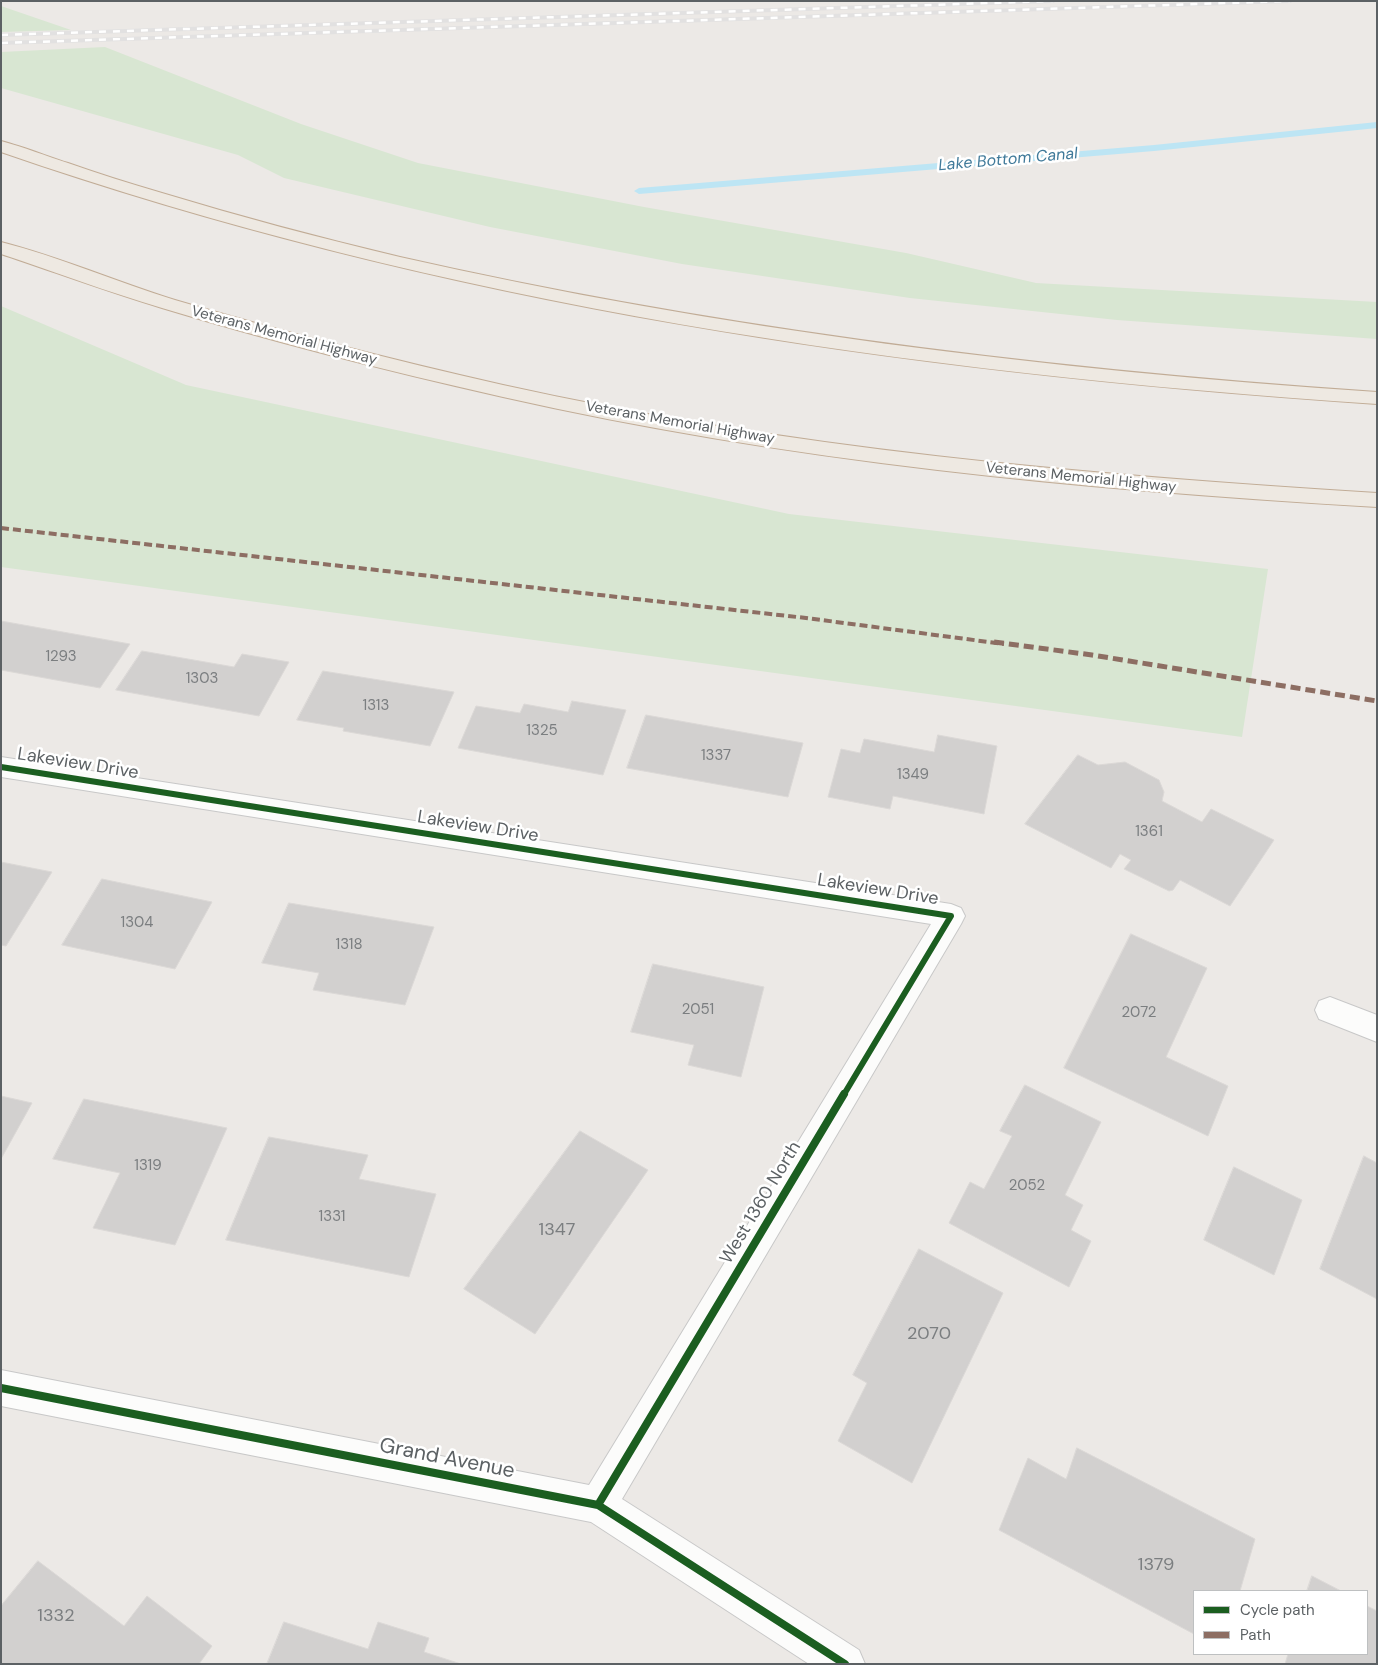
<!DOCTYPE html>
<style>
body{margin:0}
#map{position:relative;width:1378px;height:1665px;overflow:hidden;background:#ece9e6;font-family:"DM Sans",sans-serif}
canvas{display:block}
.frame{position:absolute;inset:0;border:2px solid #5c6164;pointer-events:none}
.legend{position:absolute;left:1193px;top:1590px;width:175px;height:65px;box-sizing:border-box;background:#fff;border:1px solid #bec0c1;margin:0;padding:6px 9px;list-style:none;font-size:15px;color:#5c6164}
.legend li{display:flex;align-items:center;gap:10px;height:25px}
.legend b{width:25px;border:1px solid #bec0c1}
</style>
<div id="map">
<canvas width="1378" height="1665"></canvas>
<div class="frame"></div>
<ul class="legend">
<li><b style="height:6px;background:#1b5e20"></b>Cycle path</li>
<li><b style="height:6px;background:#8d6e63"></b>Path</li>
</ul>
</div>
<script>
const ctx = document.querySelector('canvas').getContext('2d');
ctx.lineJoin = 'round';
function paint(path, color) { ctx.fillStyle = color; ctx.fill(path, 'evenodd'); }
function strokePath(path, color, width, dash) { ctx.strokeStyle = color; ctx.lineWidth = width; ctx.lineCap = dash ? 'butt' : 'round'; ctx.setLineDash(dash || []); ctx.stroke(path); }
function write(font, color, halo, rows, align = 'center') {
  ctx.font = font + ' "DM Sans",sans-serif'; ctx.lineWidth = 5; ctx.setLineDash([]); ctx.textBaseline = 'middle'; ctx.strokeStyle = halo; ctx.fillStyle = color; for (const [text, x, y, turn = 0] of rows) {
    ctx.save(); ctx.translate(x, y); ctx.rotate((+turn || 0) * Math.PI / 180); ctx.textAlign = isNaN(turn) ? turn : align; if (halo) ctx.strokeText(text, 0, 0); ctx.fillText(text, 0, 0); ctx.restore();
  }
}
paint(new Path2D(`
 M1 6 71 30 1 32Z
 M105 47 301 124 418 163 644 207 906 253 1036 283 1377 302V339L1117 320 910 298 682 264 490 227 284 178 238 155 1 88V52Z
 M1 306 186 385 789 514 1268 569 1242 737 1 567Z`), '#d8e6d2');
paint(new Path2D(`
 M1377 122V128L1154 151 639 194 634 191 639 188 1154 145Z`), '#bde5f4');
const building = new Path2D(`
 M1 621 130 644 100 688 1 670Z
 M142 651 234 667 242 654 289 662 259 716 116 690Z
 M323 671 454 692 430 746 343 731 344 728 297 720Z
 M572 701 626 710 603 775 458 748 476 706 520 713 524 704 568 712Z
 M646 715 803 743 788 797 627 768Z
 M938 735 997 746 984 814 893 796 890 809 828 797 841 749 860 753 864 739 934 752Z
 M1078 755 1098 765 1125 762 1159 780 1164 792 1162 801 1202 822 1211 809 1274 840 1230 906 1180 880 1173 890 1169 891 1124 869 1131 860 1120 854 1111 868 1025 824Z
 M1 862 52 872 6 946 1 945Z
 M102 879 212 902 175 969 62 945Z
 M289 903 434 927 405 1005 313 990 319 973 262 963Z
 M1131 934 1207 968 1166 1057 1228 1086 1208 1136 1064 1068Z
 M653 964 764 987 741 1077 688 1065 694 1045 631 1032Z
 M1025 1085 1101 1122 1065 1195 1083 1205 1071 1230 1091 1241 1069 1287 949 1223 970 1182 984 1189 1012 1136 1000 1131Z
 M1 1096 32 1103 1 1159Z
 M84 1099 227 1128 175 1245 93 1228 120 1173 53 1159Z
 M580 1131 648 1170 535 1334 464 1289Z
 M269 1137 368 1155 359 1179 436 1194 409 1277 226 1240Z
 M1364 1156 1377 1163V1299L1320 1269Z
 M1234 1167 1302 1200 1274 1275 1204 1240Z
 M919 1249 1003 1293 912 1483 838 1441 867 1383 853 1375Z
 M1077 1448 1255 1539 1240 1591H1194V1634L999 1530 1028 1458 1066 1479Z
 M38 1561 124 1626 147 1596 212 1646 199 1664H1V1606Z
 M1312 1576 1341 1591H1307Z
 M1367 1606 1377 1611V1664H1285L1288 1654H1367Z
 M284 1622 368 1649 378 1622 429 1638 424 1652 461 1664H267Z`);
paint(building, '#d2d0cf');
strokePath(building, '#dbd8d6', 1);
const minor = new Path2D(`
 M1 757 951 904 961 908 965 916 961 924 622 1499 859 1650 865 1664H809L591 1522 1 1406V1370L589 1485 931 924 1 777Z
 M1330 997 1377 1015V1042L1319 1019 1315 1010 1319 1001Z`);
const highway = new Path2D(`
 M1 141C24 147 46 156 68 163 99 174 131 184 162 193 241 217 320 238 400 257 721 330 1049 370 1377 392V404C910 373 445 306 1 152Z
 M1 242C60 257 117 282 175 300 283 332 393 360 503 385 790 449 1084 475 1377 493V507C1084 490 790 462 503 397 388 371 274 342 162 308 108 292 55 272 1 254Z`);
strokePath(minor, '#c8c8c8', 2);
strokePath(highway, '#c1ac96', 2);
paint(minor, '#fcfcfb');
paint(highway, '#eee9e2');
const rail = new Path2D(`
 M1 35 1053 1
 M1 43 1290 1`);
strokePath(rail, '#e2e1e1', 4);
strokePath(rail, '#fff', 2.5, [7]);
strokePath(new Path2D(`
 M1 528 806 618 1004 644`), '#8d6e63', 4, [8, 4]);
strokePath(new Path2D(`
 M994 642 1092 655 1377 701`), '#8d6e63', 5, [10, 5]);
strokePath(new Path2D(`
 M1 767 951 916 843 1096`), '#1b5e20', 6);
strokePath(new Path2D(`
 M1 1388 598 1505 845 1664
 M598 1505 844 1094`), '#1b5e20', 8);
write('15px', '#5c6164', '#fff', [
 ["Veterans Memorial Highway",284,336,15],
 ["Veterans Memorial Highway",680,423,10],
 ["Veterans Memorial Highway",1081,478,6]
]);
write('15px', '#7b7e80', null, [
 ["1293",61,657],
 ["1303",202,679],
 ["1313",376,706],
 ["1325",542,731],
 ["1337",716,756],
 ["1349",913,775],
 ["1361",1149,832],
 ["1304",137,923],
 ["1318",349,945],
 ["2051",698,1010],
 ["2072",1139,1013],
 ["1319",148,1166],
 ["2052",1027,1186],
 ["1331",332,1217]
]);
write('italic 16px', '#407a9a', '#fff', [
 ["Lake Bottom Canal",1008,160,-5]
]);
write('18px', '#5c6164', '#fff', [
 ["Lakeview Drive",78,764,9],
 ["Lakeview Drive",478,827,9],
 ["Lakeview Drive",878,890,9],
 ["West 1360 North",761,1203,-59]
]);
write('18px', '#7b7e80', null, [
 ["1347",557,1230],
 ["2070",929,1334],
 ["1379",1156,1565],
 ["1332",56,1616]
]);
write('21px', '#5c6164', '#fff', [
 ["Grand Avenue",447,1459,11]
]);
</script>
